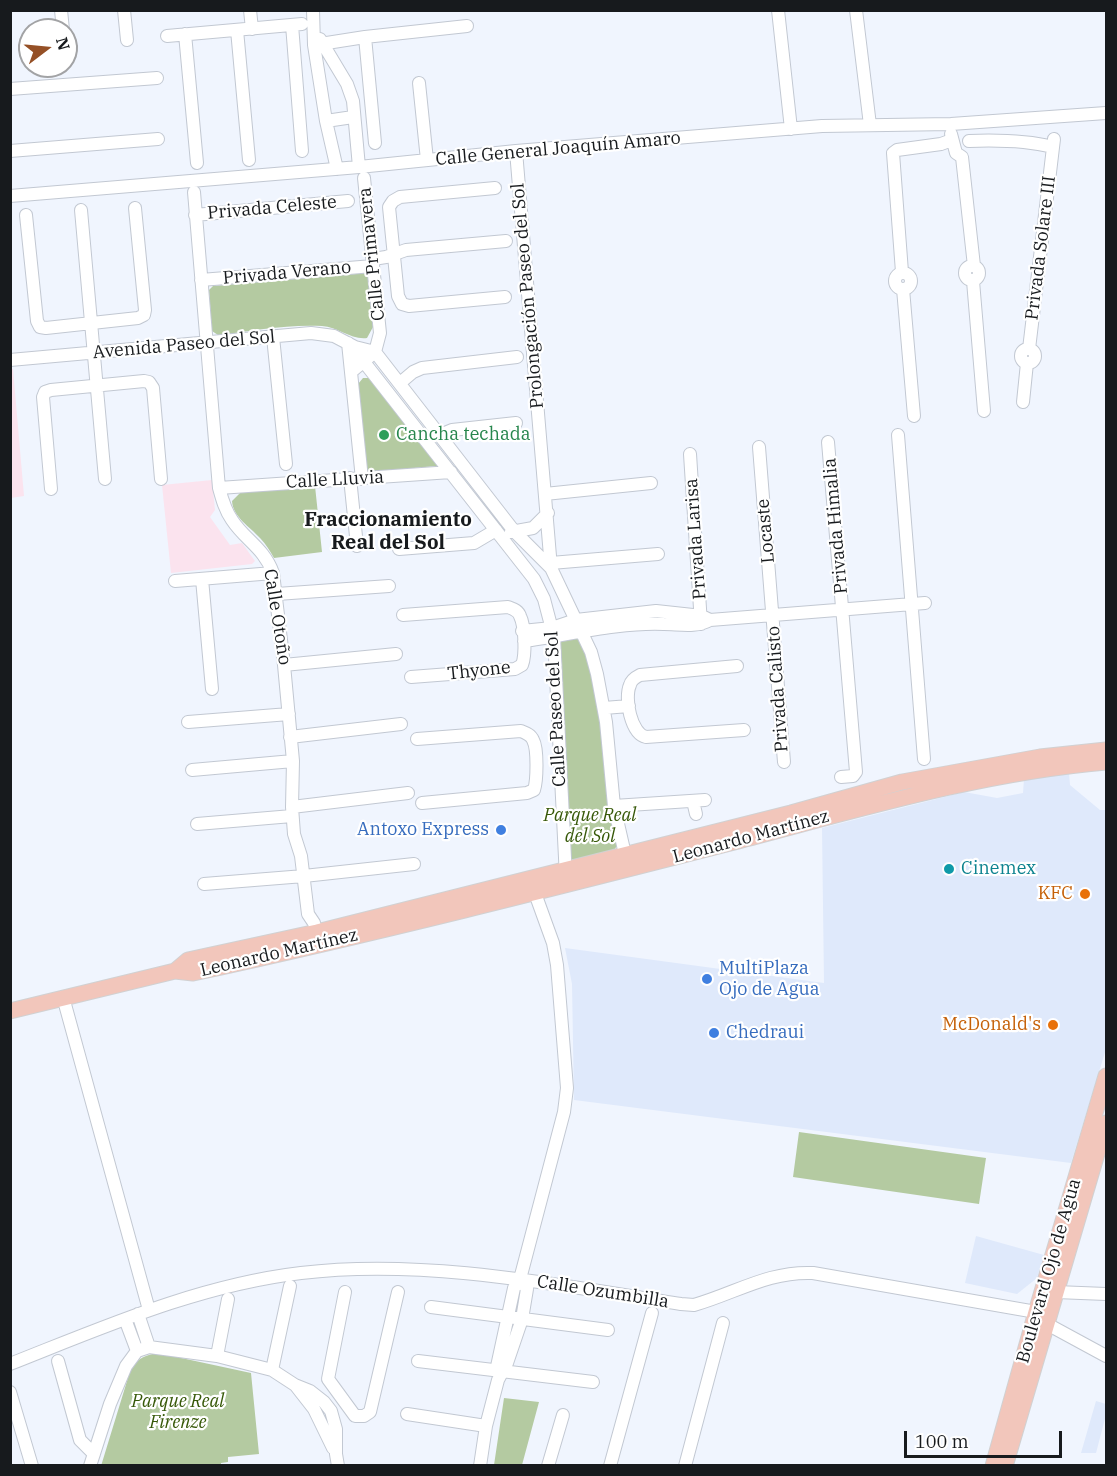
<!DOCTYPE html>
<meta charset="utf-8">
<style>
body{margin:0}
#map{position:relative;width:1117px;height:1476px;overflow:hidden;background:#f0f5fe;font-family:"IBM Plex Serif",serif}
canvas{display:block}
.frame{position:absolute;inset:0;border:12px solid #171a1d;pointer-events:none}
.north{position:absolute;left:18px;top:18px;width:60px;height:60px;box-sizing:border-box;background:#fff;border:2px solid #a2a3a5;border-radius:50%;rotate:74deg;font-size:16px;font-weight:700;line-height:24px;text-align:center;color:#171a1d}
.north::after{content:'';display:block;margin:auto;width:21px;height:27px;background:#955026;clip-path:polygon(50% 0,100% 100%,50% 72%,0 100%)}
.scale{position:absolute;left:904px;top:1431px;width:158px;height:27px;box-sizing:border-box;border:3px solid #171a1d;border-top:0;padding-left:8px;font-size:18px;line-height:21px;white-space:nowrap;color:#171a1d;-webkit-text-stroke:4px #fff;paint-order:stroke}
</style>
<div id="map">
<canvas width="1117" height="1476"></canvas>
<div class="frame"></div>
<div class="north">N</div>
<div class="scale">100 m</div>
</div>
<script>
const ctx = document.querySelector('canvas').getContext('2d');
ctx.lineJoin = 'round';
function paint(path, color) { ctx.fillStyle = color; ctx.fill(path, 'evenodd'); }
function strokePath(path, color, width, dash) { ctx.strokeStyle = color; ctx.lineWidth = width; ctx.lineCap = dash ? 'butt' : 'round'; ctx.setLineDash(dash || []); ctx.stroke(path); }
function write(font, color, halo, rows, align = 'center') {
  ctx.font = font + ' "IBM Plex Serif",serif'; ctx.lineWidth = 4.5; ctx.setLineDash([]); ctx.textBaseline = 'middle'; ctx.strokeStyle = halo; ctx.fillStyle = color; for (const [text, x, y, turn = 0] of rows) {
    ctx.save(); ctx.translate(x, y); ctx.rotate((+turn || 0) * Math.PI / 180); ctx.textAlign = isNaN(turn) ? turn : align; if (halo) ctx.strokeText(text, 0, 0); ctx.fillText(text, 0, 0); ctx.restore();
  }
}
paint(new Path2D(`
 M1069 773 1070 785 1100 810H1106V1049L1071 1163 574 1100 572 984 565 948 824 983 822 828 964 792 997 798 1023 793 1024 779Z
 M976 1236 1044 1255 1037 1278 1017 1294 965 1283Z
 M1096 1401 1106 1404V1415L1096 1453H1081Z`), '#dfe9fb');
paint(new Path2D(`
 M11 369H13L24 496 11 498Z
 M212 480 215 510 210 517 230 545 242 543 255 561 252 564 171 573 162 485Z`), '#fbe3ee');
paint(new Path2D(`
 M368 273 373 327 367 338C351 340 338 327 322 326 288 324 252 331 218 335L212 331 209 290 213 286Z
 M363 378H368L373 380 439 463 437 466 368 472 366 469 358 384Z
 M315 486 322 552 274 558C270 551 266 544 260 538 250 527 233 517 232 501L241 492Z
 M577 638C601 666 612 803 617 845L614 851 573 860 569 855 560 640Z
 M799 1132 986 1158 979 1204 793 1177Z
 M158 1353 251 1373 259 1454 228 1457V1462L221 1463V1465L101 1466 131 1368C138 1358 146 1355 158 1353Z
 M504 1398 539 1402 522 1465H494Z`), '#b4caa1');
const minor = new Path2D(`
 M61 10 63 30
 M124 10 127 40
 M250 10 252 29
 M313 10 314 45 326 121 337 169
 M778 10 791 129
 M856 10 870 125
 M292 25 302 151
 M237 30 249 160
 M185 34 197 163
 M167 36 302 24
 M365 37 375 143
 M320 39 347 84 353 101 359 167
 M314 45 365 37 467 26
 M419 83 427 160
 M10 89 157 78
 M326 121 353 117
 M951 134 956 153 962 157 974 266
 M969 141C996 140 1025 140 1052 147
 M10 151 158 139
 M516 151 551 568
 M495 188 400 197 393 201 389 207 398 296 402 304 409 306 505 297
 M194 192 219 488C222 499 225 510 232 520 245 540 264 548 273 573L284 665 293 761 292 807 294 834 301 856 308 914 314 923 319 941
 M10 196 359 167 516 151 822 126 951 124 1106 113
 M81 210 105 479
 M26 215 37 321 40 327 46 328 138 318 144 315 145 310 135 208
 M195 215 348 201
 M373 259 386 257 406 250 506 241
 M965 273a7 7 0 1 1 14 0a7 7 0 1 1-14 0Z
 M902 272 893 153 897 150 941 144 952 140
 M895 281a8 8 0 1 1 16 0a8 8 0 1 1-16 0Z
 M201 280 373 266
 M973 281 984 411
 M903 289 914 416
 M273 337 286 464
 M348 343 362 479
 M355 347 364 362 534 579 544 599 554 637 566 878
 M1029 349 1054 139
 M1021 356a7 7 0 1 1 14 0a7 7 0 1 1-14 0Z
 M10 360 311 333 334 336 355 347 375 352 514 531 551 568 591 652 597 674 606 722 614 806 627 863
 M352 371 375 352 380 333 364 178
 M400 383 413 372 422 368 517 357
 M1023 402 1027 363
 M440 435 452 430 516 423
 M898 435 924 759
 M828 442 856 772 853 776 841 777
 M759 447 784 762
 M690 454 701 624
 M350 478 357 546
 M219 488 451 472
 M51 489 43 397 45 392 51 390 144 381 149 382 153 388 161 479
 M545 494 651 483
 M511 532 533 528 548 513
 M399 549 474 543 496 530
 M551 563 658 554
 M202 579 212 689
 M175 581 273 573
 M277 594 389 586
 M403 615 508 607C513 609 518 610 520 616 525 626 526 655 522 665L515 669 411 677
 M522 631 552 628 576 620 656 611 702 616 710 620
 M524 641C568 635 620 622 664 624 679 624 696 628 710 620L925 603
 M284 665 396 654
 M737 666 640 675C636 677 631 680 630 685 624 698 631 734 646 737L744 730
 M604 708 629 706
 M188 722 289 714
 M290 737 401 724
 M417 739 521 731C526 733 531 735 533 740 538 749 537 781 534 790L527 793 422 803
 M192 770 293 761
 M693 801 696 814
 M614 806 705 800
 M292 807 408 793
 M197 824 292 816
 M204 884 304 876 414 864
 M63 997 149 1310
 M345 1292 328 1379 355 1416H364L370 1412 398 1292
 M1056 1292 1106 1294
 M431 1307 608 1330
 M138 1314 149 1347
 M125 1319 137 1351
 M217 1356 228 1299
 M58 1361 80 1440 94 1454
 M418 1361 593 1382
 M10 1364C104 1327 199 1285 301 1273 424 1258 559 1285 681 1304L694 1305C736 1293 768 1271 813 1273L1036 1312 1047 1324 1106 1356
 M272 1370 290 1286
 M496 1371 514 1288 520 1279 564 1112 567 1088 557 965 553 943 532 885
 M296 1386 314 1409 333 1448
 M10 1392 32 1466
 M407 1414 486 1426
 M90 1466 110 1404 126 1366 137 1351 149 1347 217 1356 272 1370 295 1385 310 1391 324 1402 331 1411 336 1429V1454L338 1466
 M480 1466 486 1426 498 1380 507 1363 522 1319 527 1289 520 1279
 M548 1466 563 1415
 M610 1466 652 1313
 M685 1466 723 1323`);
const major = new Path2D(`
 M175 971 188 960 317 932 791 813 902 782 1040 757 1106 750
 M10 1011 175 971 193 973C374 934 554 888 734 842 857 810 979 773 1106 762
 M993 1466 1036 1312 1106 1076
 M1005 1466 1106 1123`);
strokePath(minor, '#c2c8d2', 14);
strokePath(major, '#d1d1d2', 17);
strokePath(minor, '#fff', 12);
strokePath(major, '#f2c6bb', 15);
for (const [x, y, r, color] of [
 [384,435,6,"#2e9e5b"],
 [501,830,6,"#3f7fe0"],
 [949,869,6,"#0f9aa8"],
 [1085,894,6,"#e8710a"],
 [707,979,6,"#3f7fe0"],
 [1053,1025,6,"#e8710a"],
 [714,1033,6,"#3f7fe0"]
]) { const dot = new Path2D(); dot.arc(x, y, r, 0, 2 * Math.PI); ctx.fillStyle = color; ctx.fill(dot); strokePath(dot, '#fff', 2); }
write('18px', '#171a1d', '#fff', [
 ["Calle General Joaquín Amaro",558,149,-5],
 ["Privada Celeste",272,208,-5],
 ["Privada Solare III",1041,248,-83],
 ["Calle Primavera",372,254,-96],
 ["Privada Verano",287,273,-5],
 ["Prolongación Paseo del Sol",528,296,-95],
 ["Avenida Paseo del Sol",184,345,-5],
 ["Calle Lluvia",335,480,-3],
 ["Privada Himalia",836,526,-95],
 ["Locaste",766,531,-95],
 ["Privada Larisa",696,539,-94],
 ["Calle Otoño",277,617,81],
 ["Thyone",479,671,-6],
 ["Privada Calisto",778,689,-94],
 ["Calle Paseo del Sol",556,709,-93],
 ["Leonardo Martínez",751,837,-15],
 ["Leonardo Martínez",279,953,-13],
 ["Boulevard Ojo de Agua",1049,1271,-74],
 ["Calle Ozumbilla",603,1292,9]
]);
write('18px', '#27864d', '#fff', [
 ["Cancha techada",396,435]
], 'left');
write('italic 18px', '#375909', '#fff', [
 ["Parque Real",590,816],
 ["del Sol",590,837],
 ["Parque Real",178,1402],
 ["Firenze",178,1423]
]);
write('18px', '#366cbe', '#fff', [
 ["Antoxo Express",489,830,"right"],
 ["MultiPlaza",719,969],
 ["Ojo de Agua",719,990],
 ["Chedraui",726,1033]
], 'left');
write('18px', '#0d838f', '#fff', [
 ["Cinemex",961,869]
], 'left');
write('18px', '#c56008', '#fff', [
 ["KFC",1073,894],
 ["McDonald's",1041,1025]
], 'right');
write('bold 20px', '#171a1d', '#fff', [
 ["Fraccionamiento",388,520],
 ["Real del Sol",388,543]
]);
</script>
